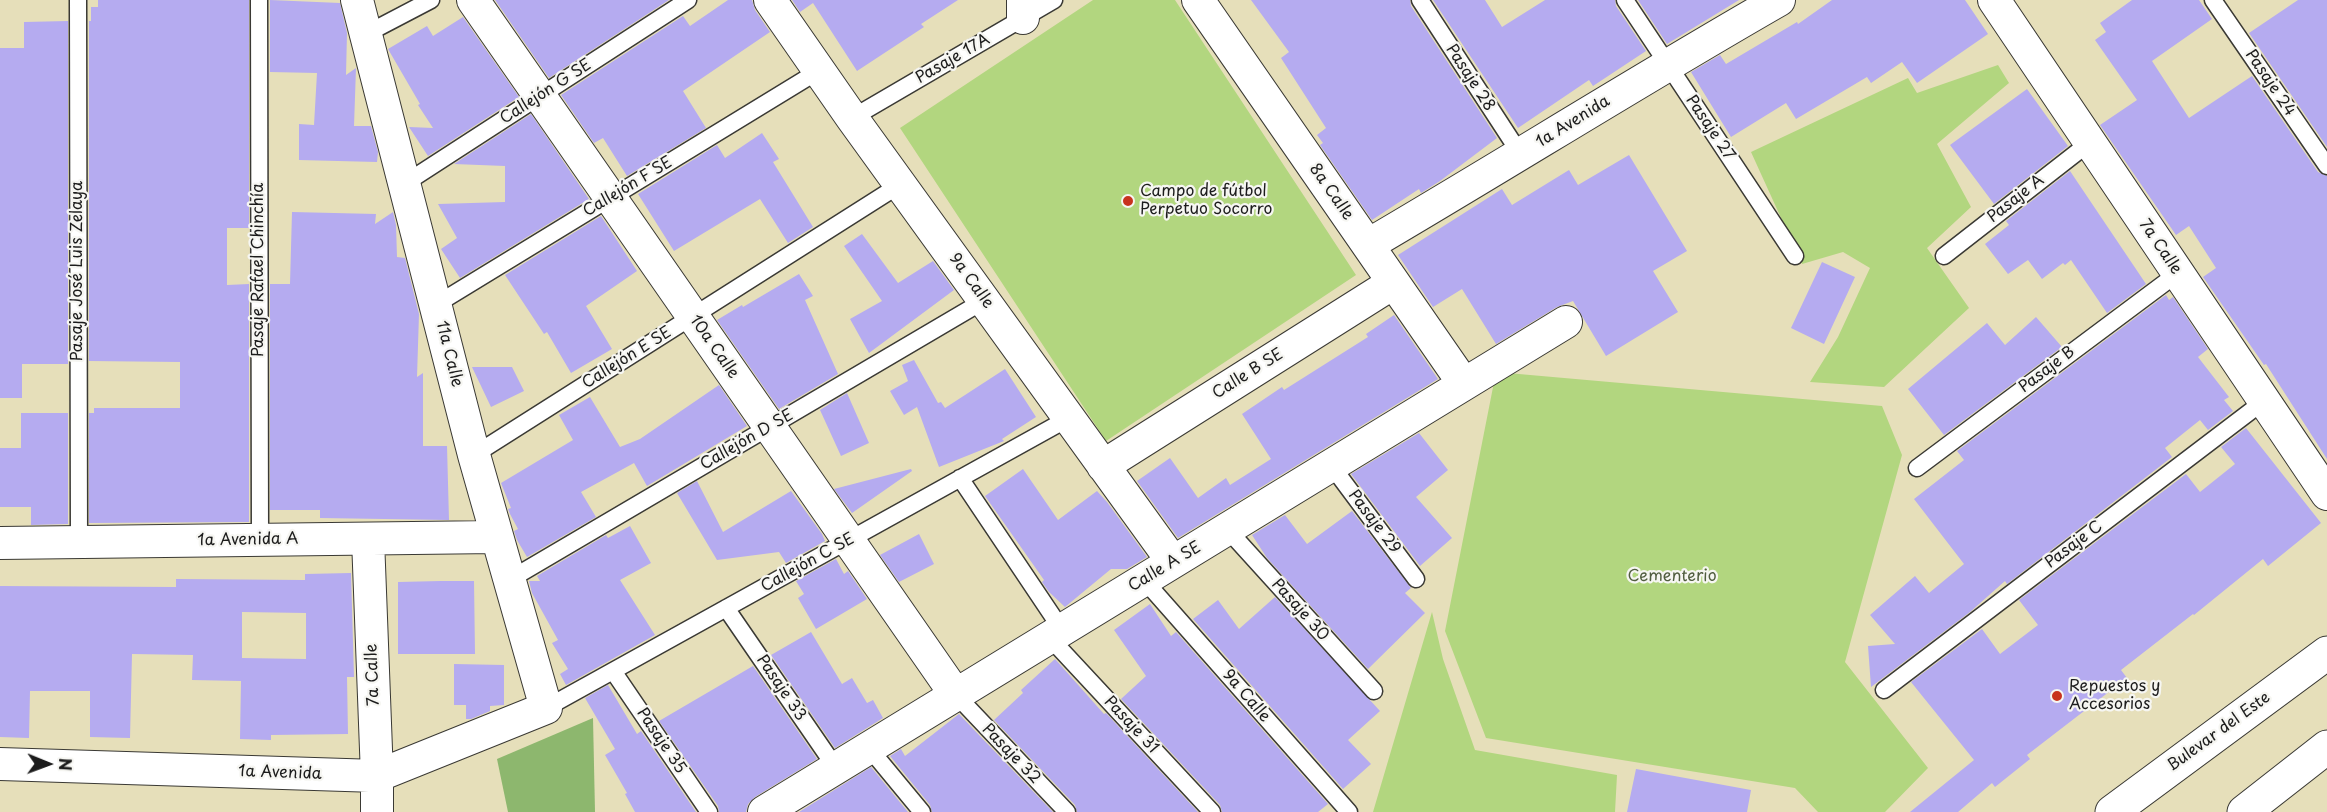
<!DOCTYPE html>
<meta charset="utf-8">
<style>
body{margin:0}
#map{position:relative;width:2327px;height:812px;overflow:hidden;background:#e6dfba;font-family:"Playpen Sans",sans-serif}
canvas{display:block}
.north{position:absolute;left:18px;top:734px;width:60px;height:60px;-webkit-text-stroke:4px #f6f6f2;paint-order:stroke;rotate:91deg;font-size:16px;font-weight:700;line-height:24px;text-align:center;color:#1c1c1c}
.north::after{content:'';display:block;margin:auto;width:21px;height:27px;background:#1c1c1c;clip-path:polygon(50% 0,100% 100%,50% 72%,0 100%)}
</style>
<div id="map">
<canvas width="2327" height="812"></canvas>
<div class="north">N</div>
</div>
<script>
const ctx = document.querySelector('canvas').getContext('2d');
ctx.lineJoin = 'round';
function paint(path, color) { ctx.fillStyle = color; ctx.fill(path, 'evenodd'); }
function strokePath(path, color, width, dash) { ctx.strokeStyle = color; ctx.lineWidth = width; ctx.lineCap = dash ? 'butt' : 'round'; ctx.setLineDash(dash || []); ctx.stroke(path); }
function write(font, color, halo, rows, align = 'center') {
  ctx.font = font + ' "Playpen Sans",sans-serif'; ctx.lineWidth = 4.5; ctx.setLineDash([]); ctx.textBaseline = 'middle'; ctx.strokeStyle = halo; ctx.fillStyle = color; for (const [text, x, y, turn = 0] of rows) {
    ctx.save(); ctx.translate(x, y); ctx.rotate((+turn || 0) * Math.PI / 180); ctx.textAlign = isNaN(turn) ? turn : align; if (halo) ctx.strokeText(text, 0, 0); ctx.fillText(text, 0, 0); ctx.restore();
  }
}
paint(new Path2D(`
 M1093 0H1175L1356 275 1106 441 900 128Z
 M1998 65 2009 83 1937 144 1971 207 1927 248 1969 308 1884 387 1810 382 1838 337 1870 268 1843 252 1802 264 1751 152 1908 78 1917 93Z
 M1496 372 1882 406 1902 455 1845 662 1928 768 1885 812H1818L1795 788 1486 738 1445 631Z
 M1432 612 1443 659 1475 750 1617 775 1615 812H1373Z`), '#b2d67f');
paint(new Path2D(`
 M593 718 595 812H508L497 759Z`), '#8db76e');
paint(new Path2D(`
 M98 0H249V228H227V285L249 284V522L89 523V413H94V408H180V362L89 361V21H91V7H98Z
 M270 0 340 3 347 33 346 75 356 68 354 126H371L378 152 377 162 299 160V124L314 125 317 73 270 72Z
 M495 0H669L549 78Z
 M728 0H752L755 10 770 32 683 91 706 128 627 176 603 138 594 143 561 95 683 16 690 26Z
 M792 0H958L921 24 924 27 857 71 813 3 800 12Z
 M1251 0H1410L1411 6 1497 138 1440 181 1421 193 1419 189 1372 220 1320 145 1323 143 1317 135 1326 128 1281 58 1289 52Z
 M1433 0H1485L1502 27 1545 0H1615L1616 6 1646 51 1593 86 1589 80 1518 128Z
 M1638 0H1739L1667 44Z
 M1832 0H1965L1988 34 1917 83 1902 62 1871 83 1867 77 1796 119 1786 103 1731 137 1691 72 1720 55 1726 64 1797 22 1798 24Z
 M2132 0H2199L2212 19 2152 61 2189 118 2252 76 2318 172 2327 176V459L2266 364 2264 365 2203 277 2216 268 2189 226 2176 235 2100 125 2137 100 2095 40 2106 32 2100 23Z
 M2298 0H2327V147L2249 33Z
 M463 17 519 97 428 156 409 127 433 128 418 105 420 104 388 49 427 26 433 36Z
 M68 21V364H22V398H0V48H24V22Z
 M2027 89 2068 146 1994 204 1950 145Z
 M531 114 589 199 460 278 441 249 457 238 438 204 505 202V166L454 164Z
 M762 133 779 159 773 162 813 227 788 243 760 199 674 251 638 194 717 145 725 158Z
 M1629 155 1687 251 1653 271 1678 312 1606 356 1573 301 1557 307 1496 344 1462 289 1433 307 1398 255 1502 189 1512 205 1569 170 1578 185Z
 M2070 171 2146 284 2107 313 2071 260 2065 265 2063 263 2042 279 2028 260 2008 274 1985 244 2009 225 2006 221Z
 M292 212 376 214 375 224 393 212 396 225 397 257 405 258 419 314 417 377 423 373V446H447L449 520 320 518V510H270V284H290Z
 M601 216 637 271 586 306 612 349 571 373 547 332 544 334 505 275Z
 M862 234 898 283 933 261 954 290 869 353 850 319 882 301 844 246Z
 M1822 262 1855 277 1824 344 1791 328Z
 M799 274 813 296 805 300 838 374 779 409 717 320 742 305 743 307Z
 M2166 295 2169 300 2173 297 2208 349 2198 357 2229 397 2224 400 2233 411 2208 430 2200 420 2165 448 2172 457 2007 584 2005 581 1970 612 1871 687 1868 646 1895 644 1870 615 1915 576 1929 593 1964 564 1914 499 1964 460 1957 451Z
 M1394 315 1438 379 1178 538 1137 481 1170 458 1198 498 1226 478 1230 485 1271 459 1242 414 1282 387 1284 390 1368 337 1366 334Z
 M2036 317 2062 347 1944 435 1908 389 1987 323 2005 345Z
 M914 360 938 403 941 402 945 408 1005 369 1036 417 1002 439 1004 441 939 467 917 407 904 415 890 391 908 381 902 365Z
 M472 367H512L524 391 491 407Z
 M719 385 747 426 647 486 634 463 581 492 596 517 527 557 517 540 514 531 518 529 510 514 508 509 511 508 501 483 573 440 559 415 590 397 620 447 640 439Z
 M847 393 869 443 841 456 820 410Z
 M21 413H68V524L31 525V507H0V448H21Z
 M2246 428 2321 523 2268 566 2263 559 2194 615 2193 614 2121 670 2127 678 2027 755 2030 759 1995 787 1992 783 1958 812H1910L1974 760 1911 682 1982 629 2000 654 2038 625 2019 600 2186 474 2200 492 2235 464 2221 447Z
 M1419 433 1448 470 1416 497 1452 538 1420 566 1351 474Z
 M911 469 912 471 852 513 834 489Z
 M1023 469 1058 520 1097 491 1107 502 1147 557 1127 569H1111L1065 607 1049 592 1042 582 1044 580 985 496Z
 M697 481 723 532 791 491 822 534 825 541 786 563 779 552 717 560 677 493Z
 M1352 511 1411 588 1405 593 1425 613 1368 669 1267 558 1252 535 1285 515 1307 544Z
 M630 526 651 563 620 580 655 635 566 685 560 674 568 669 552 643 558 640 532 593 529 581H540L537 576 606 535 608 538Z
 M919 534 934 564 899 582 880 555Z
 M836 559 844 574 848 571 867 599 816 629 798 598 804 594 796 581Z
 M351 573 354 677H347L348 734 271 735V740L240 739 241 681 192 680 193 655 132 654 130 738 90 737V691H30L29 738 0 737V586L176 587V579L305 580V574ZM242 612 306 613V659L242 658Z
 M441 581H474L475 654H398V582Z
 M1275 597 1380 711 1348 740 1371 764 1343 789 1193 619 1218 600 1239 629Z
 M1150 604 1171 636 1176 632 1328 804 1318 812H1222L1220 805 1121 699 1146 676 1114 630Z
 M811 632 842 684 852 678 867 703 873 700 883 718 835 748 771 655Z
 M1055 659 1104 714 1106 713 1198 812H1077L1075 805 994 720 1023 693 1021 690Z
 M454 664 504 665V705L490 706V711L471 719H466V705H454Z
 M753 666 817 759 755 797 748 804 746 812H719L718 806 659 721Z
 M608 685 637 734 641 731 696 812H635L625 794 627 793 605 755 615 749 585 698Z
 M959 714 978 734 1053 812H932L930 805 890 756 901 749 905 756Z
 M871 767 908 812H799Z
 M1636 769 1751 790 1747 812H1627Z`), '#b5abf0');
const lane = new Path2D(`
 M78 0 79 542
 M259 0 260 540
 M1420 0 1521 155
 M1625 0 1795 256
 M2213 0 2327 166
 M366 34 431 0
 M852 118 1054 0
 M404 184 688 0
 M1944 256 2089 143
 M437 304 820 70
 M474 455 901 184
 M1331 465 1416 579
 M1917 468 2178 273
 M960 478 1062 630
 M1227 529 1374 691
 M509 580 985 300
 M1144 580 1349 812
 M726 608 836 768
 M1050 638 1212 812
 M613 671 709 812
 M1884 690 2264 401
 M956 695 1067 812
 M546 708 1069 418
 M869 748 922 812`);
const street = new Path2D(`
 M473 0 956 695
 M770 0 852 118 1173 562
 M1198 0 1464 384
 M1994 0 2327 494
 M1023 18V0
 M1368 245C1506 164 1641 79 1779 0
 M1103 466 1393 283
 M368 539 377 776V812
 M0 543 496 537
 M0 764 377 776 546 708 474 455 357 0
 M764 812 1566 322`);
const highway = new Path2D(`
 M2112 812 2327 653
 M2244 812 2327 747`);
strokePath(lane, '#3a3934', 19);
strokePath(street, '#3a3934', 34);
strokePath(highway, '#3a3934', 35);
strokePath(lane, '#fff', 16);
strokePath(street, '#fff', 32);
strokePath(highway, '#fff', 33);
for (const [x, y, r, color] of [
 [1128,201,6,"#c8321e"],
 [2057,696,6,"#c8321e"]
]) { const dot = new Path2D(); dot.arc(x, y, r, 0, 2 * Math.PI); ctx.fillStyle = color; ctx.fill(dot); strokePath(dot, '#f6f6f2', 2); }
write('16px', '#1c1c1c', '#f6f6f2', [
 ["Pasaje 17A",953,59,-30],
 ["Pasaje 28",1470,78,57],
 ["Pasaje 24",2270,83,56],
 ["Callejón G SE",546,92,-33],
 ["1a Avenida",1573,122,-32],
 ["Pasaje 27",1710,128,56],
 ["Callejón F SE",628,187,-31],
 ["8a Calle",1331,192,55],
 ["Pasaje A",2016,199,-38],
 ["7a Calle",2160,247,56],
 ["Pasaje Rafael Chinchía",259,270,-90],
 ["Pasaje José Luis Zelaya",78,271,-90],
 ["9a Calle",971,281,54],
 ["10a Calle",714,347,55],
 ["11a Calle",449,354,76],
 ["Callejón E SE",627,358,-32],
 ["Pasaje B",2047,370,-37],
 ["Calle B SE",1248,374,-32],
 ["Callejón D SE",747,440,-30],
 ["Pasaje 29",1374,522,53],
 ["1a Avenida A",248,540,-1],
 ["Pasaje C",2074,545,-37],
 ["Callejón C SE",808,563,-29],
 ["Calle A SE",1165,567,-31],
 ["Pasaje 30",1300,610,48],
 ["7a Calle",373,675,-92],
 ["Pasaje 33",781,688,56],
 ["9a Calle",1246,696,49],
 ["Pasaje 31",1131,725,47],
 ["Bulevar del Este",2219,732,-36],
 ["Pasaje 35",661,741,56],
 ["Pasaje 32",1011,754,46],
 ["1a Avenida",280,773,2]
]);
write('16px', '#1c1c1c', '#f6f6f2', [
 ["Campo de fútbol",1140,192],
 ["Perpetuo Socorro",1140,210],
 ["Repuestos y",2069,687],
 ["Accesorios",2069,705]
], 'left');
write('16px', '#505d3f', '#f6f6f2', [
 ["Cementerio",1672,577]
]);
</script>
